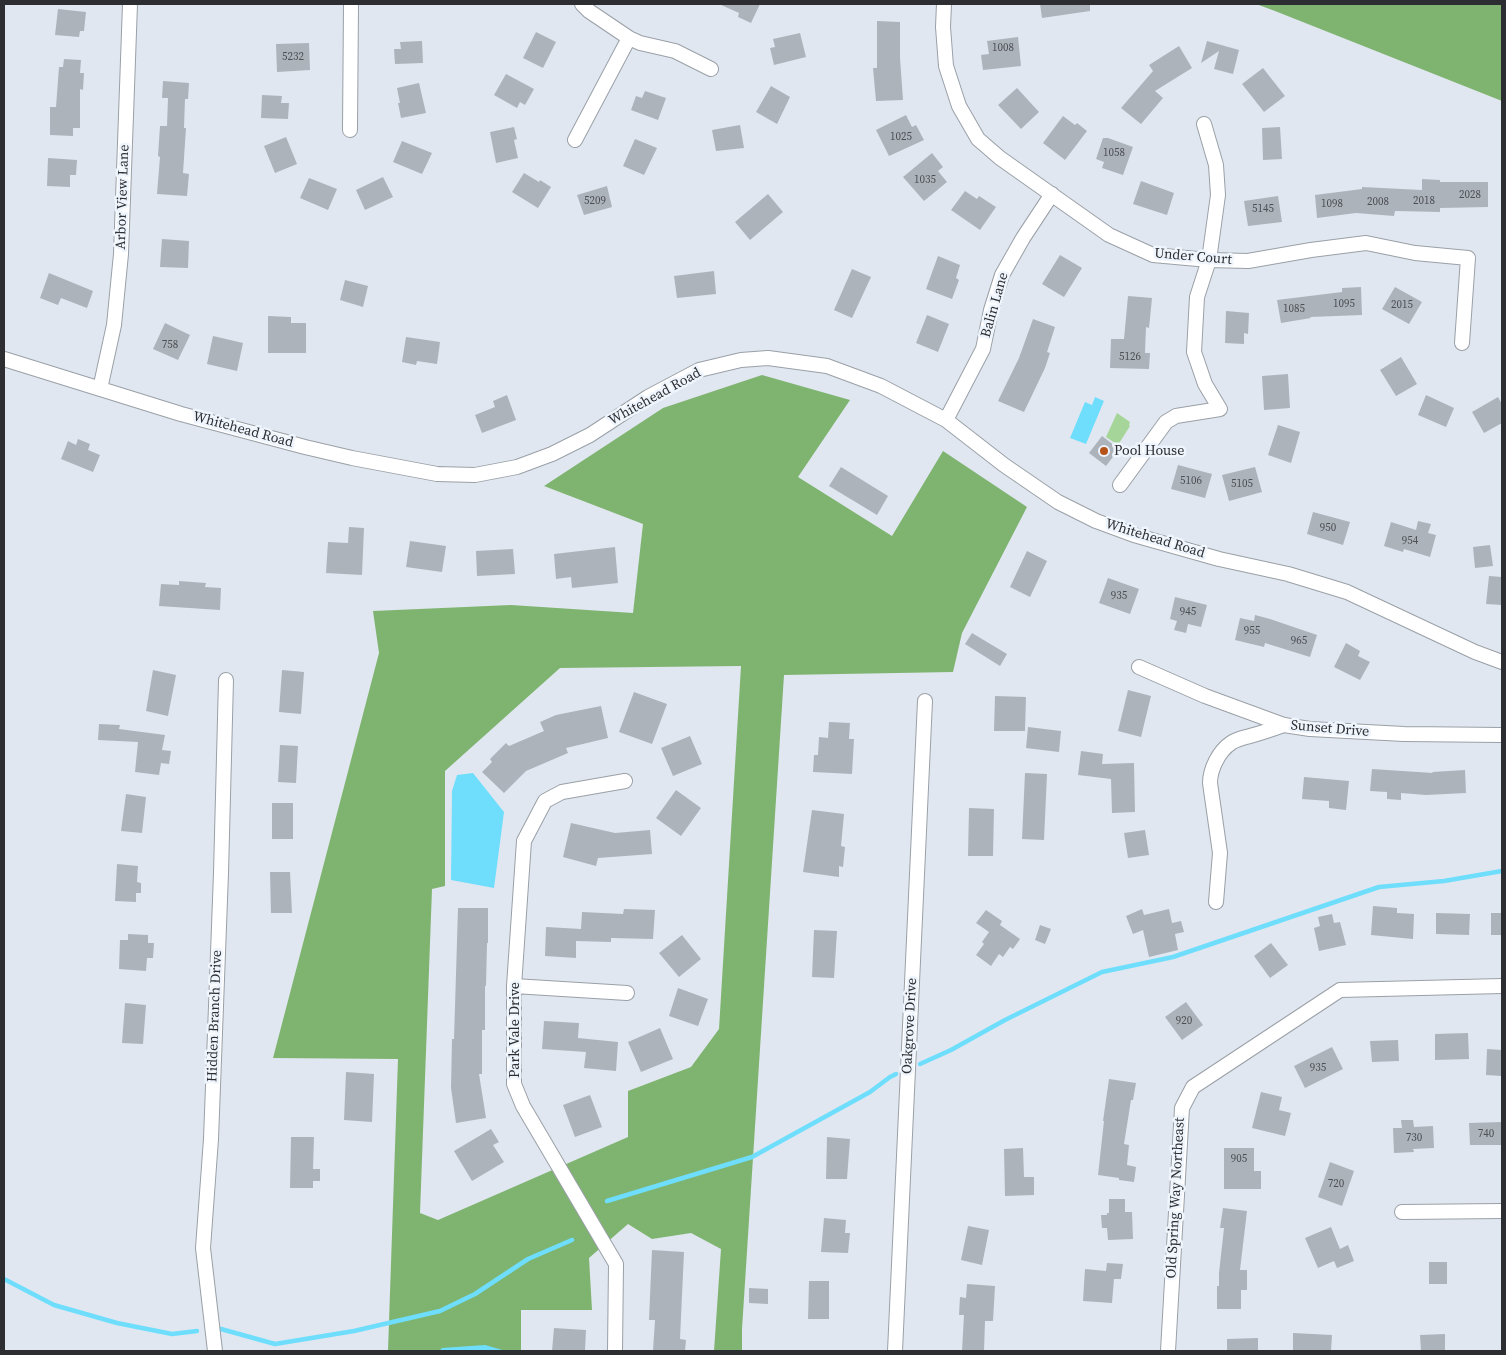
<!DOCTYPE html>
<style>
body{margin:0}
#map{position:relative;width:1506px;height:1355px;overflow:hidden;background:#e1e7f0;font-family:"Source Serif 4",serif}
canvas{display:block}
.frame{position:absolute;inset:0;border:5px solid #2c2e31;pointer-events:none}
</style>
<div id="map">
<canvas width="1506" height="1355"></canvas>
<div class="frame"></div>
</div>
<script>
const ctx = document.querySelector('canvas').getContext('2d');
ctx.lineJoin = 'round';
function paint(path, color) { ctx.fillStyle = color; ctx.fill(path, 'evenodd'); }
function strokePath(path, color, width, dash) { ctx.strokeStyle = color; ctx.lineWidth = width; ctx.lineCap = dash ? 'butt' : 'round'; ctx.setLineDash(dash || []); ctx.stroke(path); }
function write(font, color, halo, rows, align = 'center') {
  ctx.font = font + ' "Source Serif 4",serif'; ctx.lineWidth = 5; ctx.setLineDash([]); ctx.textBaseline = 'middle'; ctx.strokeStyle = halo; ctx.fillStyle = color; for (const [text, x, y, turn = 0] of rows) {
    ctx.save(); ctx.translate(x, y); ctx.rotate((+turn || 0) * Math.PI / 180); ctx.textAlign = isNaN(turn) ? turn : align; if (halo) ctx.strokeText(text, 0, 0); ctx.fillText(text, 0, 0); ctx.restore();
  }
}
paint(new Path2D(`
 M1117 413 1130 422 1129 425 1130 426 1118 445 1106 437Z`), '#a5d598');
paint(new Path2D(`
 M1256 4H1502V101L1275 11Z
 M762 375 850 400 798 477 892 536 943 451 1027 507 962 633 953 672 784 675 742 1329V1351H714L721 1249 691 1233 652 1239 628 1224 589 1258 592 1310H521V1351H388L398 1059 273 1058 379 653 373 611 511 605 633 613 643 524 544 486 663 408ZM741 666 719 1029 691 1067 628 1091V1137L438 1220 420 1213 432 889 445 886V771L560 668Z`), '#7fb470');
paint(new Path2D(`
 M1095 397 1104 401 1086 444 1070 438 1085 402 1092 405Z
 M473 773 504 812 494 888 451 880 452 791 457 775Z
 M485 1345 506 1351H439L442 1348Z`), '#6edefc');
strokePath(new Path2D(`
 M920 1064 951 1050 1005 1020 1102 972 1173 957 1379 887 1444 881 1502 871
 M607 1201 752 1157 870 1092 890 1077 896 1074
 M4 1279 54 1305 117 1323 172 1334 197 1331
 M221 1329 275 1344 354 1331 440 1311 475 1294 528 1259 572 1240`), '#6edefc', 4.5);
paint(new Path2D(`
 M719 4H760L751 23 738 17 739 13Z
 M1040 4H1090V11L1042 18Z
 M58 9 86 12 84 31H80L79 37 55 35Z
 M877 21 900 22V58L903 100 876 101 873 68H877Z
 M536 32 556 42 543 68 523 58Z
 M800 33 806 57 774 65 770 48 775 47 773 39Z
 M1018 37 1021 66 983 70 981 55 989 54 987 41Z
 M422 41 423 63 395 64 394 49H401L400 42Z
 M1207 41 1239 50 1233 74 1214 69 1219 51 1201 63Z
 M309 43 310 70 277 72 276 44Z
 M1179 46 1192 68 1155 91 1163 98 1141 124 1121 108 1153 71 1149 65Z
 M64 59 81 60 80 73H84L83 90 80 89V128H73V136L50 135V107H56L59 67H63Z
 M1263 68 1285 96 1264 112 1242 84Z
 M506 74 534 89 525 105 520 102 517 108 494 95Z
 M163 81 189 83 188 99H185L184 128H186L183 173 189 174 187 196 157 194 160 157 158 156 160 126H167L168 98H162Z
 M419 83 426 113 401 118 398 103H400L397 88Z
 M771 86 790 97 777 124 756 112Z
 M1017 88 1039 112 1021 129 998 105Z
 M645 91 666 98 658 120 631 110 636 96 642 98Z
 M262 95 282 96 281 103H289L288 119 261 118Z
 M906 115 912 127 916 125 924 140 889 156 876 130Z
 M1063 116 1075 125 1077 123 1087 131 1065 160 1043 143Z
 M740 125 744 148 716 151 712 130Z
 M514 127 517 139 514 140 518 158 496 163 490 132Z
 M1280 127 1282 159 1263 160 1262 128Z
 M286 137 297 164 275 173 264 146Z
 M1103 138H1108L1133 147 1123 175 1102 168 1104 162 1096 159Z
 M635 139 657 148 644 175 623 166Z
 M402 141 432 153 422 174 393 162Z
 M932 153 943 167 938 171 947 182 924 201 903 177Z
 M48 158 77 160 76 175H70V187L47 186Z
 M524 173 539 182 540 180 551 187 538 208 512 192Z
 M383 177 393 197 365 210 356 190Z
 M309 178 337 189 328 210 300 198Z
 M1422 179 1440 180V182H1488V207L1440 208V212L1395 211 1394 216 1356 213 1317 218 1315 195 1362 189V187L1422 190Z
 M1141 181 1174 193 1167 215 1133 204Z
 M607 186 612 207 584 215 577 195Z
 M965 191 977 199 979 196 996 207 980 230 951 210Z
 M768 194 783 212 750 240 735 222Z
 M1278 196 1282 222 1248 226 1244 201Z
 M162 239 189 241 188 268 160 267Z
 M1060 255 1082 268 1064 297 1042 284Z
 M938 256 960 265 956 278 959 280 952 299 926 289Z
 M852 269 871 277 852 318 834 310Z
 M714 271 716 294 677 298 674 276Z
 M49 273 93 291 87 308 61 298 58 305 40 298Z
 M345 280 368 286 363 307 340 300Z
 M1361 287 1362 315 1310 317 1311 318 1281 323 1277 300 1342 292V288Z
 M1395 287 1422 302 1409 324 1382 309Z
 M1128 296 1152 298 1149 328 1146 327 1145 353H1150L1149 369 1110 368 1111 339H1124Z
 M1226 311 1249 313 1248 334 1244 333V344L1225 343Z
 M927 315 949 324 938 352 916 343Z
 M268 316 291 317V323H306V353H268Z
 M1033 319 1055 327 1047 352 1050 353 1045 368 1024 412 998 401 1019 358Z
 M165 323 190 335 178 360 153 349Z
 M213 336 243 343 237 371 207 364Z
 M406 337 440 342 437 364 417 361 416 365 402 362Z
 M1401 357 1417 384 1396 396 1380 370Z
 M1288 374 1290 408 1264 410 1262 376Z
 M507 395 516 420 482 433 475 415 495 407 493 401Z
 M1426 395 1454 408 1446 427 1418 415Z
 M1498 397 1502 404V423L1484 433 1472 412Z
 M1278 425 1300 432 1291 463 1268 455Z
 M1102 436 1119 449 1106 466 1089 453Z
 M78 439 90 444 88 450 100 455 93 472 61 459 68 441 76 445Z
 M1178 465 1212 474 1205 498 1171 489Z
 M841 467 888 496 877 515 829 486Z
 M1255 467 1262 492 1229 501 1222 475Z
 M1313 512 1350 522 1343 545 1307 534Z
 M1418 521 1431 524 1428 533 1436 535 1430 557 1404 549 1403 552 1384 546 1391 522 1416 530Z
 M349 527 364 528 362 575 326 573 328 542 348 543Z
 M410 541 446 546 442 572 406 567Z
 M1490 545 1493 566 1475 568 1473 547Z
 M615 547 618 583 572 588 571 577 556 579 554 554Z
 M513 549 515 574 477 576 476 551Z
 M1027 551 1047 561 1030 597 1010 587Z
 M1489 576 1502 577V605L1486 604Z
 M1108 578 1139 589 1130 614 1099 603Z
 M179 581 206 583 205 587 221 588 220 610 159 606 161 584 179 585Z
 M1175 597 1207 605 1201 627 1188 624 1186 633 1174 630 1177 621 1170 619Z
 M1255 615 1270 619 1317 635 1310 657 1265 643 1264 647 1235 640 1240 618 1254 621Z
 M972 633 1007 654 1000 666 965 644Z
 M1346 643 1360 651 1358 656 1370 662 1360 680 1334 667Z
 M153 670 176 675 168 716 146 711Z
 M282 670 304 672 301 714 279 712Z
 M1128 690 1151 696 1141 737 1118 731Z
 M634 692 667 704 652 744 619 732Z
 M995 696 1026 697 1025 731H994Z
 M601 706 608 738 566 748 568 753 526 771 504 793 482 772 492 762 490 759 506 743 509 746 544 731 540 722 556 715Z
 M829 722 850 723 849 739H854L852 774 813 772 814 755H818L819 737 828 738Z
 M99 724 120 725 119 729 165 735 162 750 171 751 169 764 161 763 159 775 135 772 138 742 98 740Z
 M1028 727 1061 731 1059 752 1026 748Z
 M690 736 702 764 673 776 661 748Z
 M280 745 298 746 296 783 278 782Z
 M1081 751 1103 754 1102 764 1134 763 1135 812 1112 813 1111 779 1078 775Z
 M1372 769 1433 773 1432 772 1465 770 1466 793 1426 795 1401 793V800L1387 799V792L1370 791Z
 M1025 773 1047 774 1044 840 1022 839Z
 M1304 777 1349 781 1346 810 1329 808V801L1302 799Z
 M676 790 701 808 681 836 656 818Z
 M126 794 146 797 142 833 121 831Z
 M272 803H293V839H272Z
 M969 808 994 809 993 856H968Z
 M812 810 844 814 841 846 845 847 843 867 839 866V877L803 872Z
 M571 823 615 833 650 830 652 854 598 858 596 866 563 857Z
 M1145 830 1149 855 1128 858 1124 833Z
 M117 864 138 866 137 882 141 883V893H136V902L115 901Z
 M270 872H290L292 913H271Z
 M1373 906 1397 908V913L1414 914 1413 939 1371 935Z
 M458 908H488V943H487L486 986H485V1030H482V1074H479L486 1118 456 1123 451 1088 452 1039H454Z
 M624 909 655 910 653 939 611 938V942L576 941V958L545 956 546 927 581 929 582 912 623 914Z
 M1142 909 1144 915 1169 909 1172 923 1181 921 1184 932 1175 934 1178 950 1149 957 1143 930 1133 934 1126 916Z
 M986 910 1002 921 1000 925 1020 939 1013 949 1010 947 1003 957 999 954 991 966 976 955 984 944 982 942 989 932 976 923Z
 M1436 913 1470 914 1469 935 1436 934Z
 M1491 913H1502V935H1491Z
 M1332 914 1334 923 1340 922 1346 945 1319 951 1314 928 1320 926 1318 917Z
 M1040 925 1051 929 1045 944 1035 940Z
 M814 930 837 931 834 978 812 977Z
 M128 934 148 935V943H154L153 958H147L146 971 119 969 120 940H128Z
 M682 935 701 959 679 977 659 953Z
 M1271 943 1288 965 1270 978 1254 956Z
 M678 988 708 999 698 1026 669 1016Z
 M1186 1002 1203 1025 1182 1040 1165 1017Z
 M125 1003 146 1005 143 1044 122 1043Z
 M544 1021 579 1023 578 1038 618 1042 616 1071 584 1068 586 1052 542 1049Z
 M660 1028 673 1059 641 1072 628 1042Z
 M1468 1033 1469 1059 1435 1060V1034Z
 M1398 1040 1399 1061 1372 1062 1370 1041Z
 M1332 1047 1343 1069 1305 1088 1294 1066Z
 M1487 1049 1502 1050V1076L1486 1075Z
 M346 1072 374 1074 372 1122 344 1120Z
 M1109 1079 1136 1083 1133 1100H1131L1124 1144 1129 1145 1127 1165 1136 1167 1134 1182 1119 1180V1178L1098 1175 1104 1121H1103Z
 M1261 1092 1282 1097 1279 1110 1291 1113 1285 1136 1252 1128Z
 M590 1095 602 1127 575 1137 563 1105Z
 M1401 1120H1413L1414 1127 1433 1126 1434 1148 1413 1149 1414 1152 1394 1153 1393 1128H1402Z
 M1502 1122V1145H1470L1469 1123Z
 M491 1129 499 1142 493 1145 504 1162 472 1181 454 1151Z
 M291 1137H314L313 1169H320V1181H313V1188H290Z
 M827 1137 850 1139 847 1179H826Z
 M1023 1148 1024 1177H1034V1195L1005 1196 1004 1149Z
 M1224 1148H1254V1171H1261V1189H1224Z
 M1330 1162 1354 1171 1342 1206 1318 1197Z
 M1109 1199H1125V1212H1132L1133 1239 1108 1240 1107 1228H1102L1101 1215H1107V1213H1109Z
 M1223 1208 1247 1211 1240 1270H1247V1290H1241V1309H1217V1286H1219V1273L1224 1228H1220Z
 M824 1218 846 1220 845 1233H850L848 1253 821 1252Z
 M968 1226 989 1230 982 1265 961 1260Z
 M1331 1227 1340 1249 1348 1245 1354 1261 1337 1268 1334 1261 1318 1268 1305 1238Z
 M652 1250 684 1252 680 1339 686 1340 685 1351H653L655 1320H649Z
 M1429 1262H1447V1284H1429Z
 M1107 1263 1123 1264 1121 1279H1114L1112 1303 1083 1301 1085 1269 1106 1271Z
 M809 1281H829V1319H808Z
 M967 1284 995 1286 993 1321H985L984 1351H962L964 1315H959L960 1297 966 1298Z
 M749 1288 768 1289V1304L749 1303Z
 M554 1328 586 1330 585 1351H552Z
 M1293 1333 1332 1335 1331 1351H1293Z
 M1445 1334V1351H1421L1420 1335Z
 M1258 1338V1351H1227V1339Z`), '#adb3bb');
const minor = new Path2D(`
 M582 4 589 11 629 38 640 43 675 51 711 69
 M944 4 943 27 946 66 959 106 978 139 1000 158 1109 235 1153 255 1209 260 1248 261 1311 250 1366 243 1415 253 1468 258 1462 343
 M350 130 351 4
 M575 140 629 38
 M4 359 181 414 305 447 352 458 437 474 475 475 517 467 552 454 590 435 648 397 699 370 741 360 768 358 827 366 881 386 946 420 1004 465 1058 502 1096 521 1134 535 1219 559 1288 574 1347 592 1475 652 1502 662
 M100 389 114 325 121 254 130 4
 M946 420 983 349 991 310 1002 275 1023 238 1052 194
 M1120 485 1166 422 1176 416 1220 409 1205 384 1194 352 1197 297 1209 260 1218 195 1216 165 1204 124
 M1139 667 1205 696 1284 725 1310 729 1404 734 1502 735
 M1216 902 1220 853 1210 783C1210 769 1219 751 1231 743 1237 739 1243 738 1250 736 1261 733 1273 729 1284 725
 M514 986 627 993
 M1402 1212 1502 1211
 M215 1351 203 1248 211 1139 221 873 226 680
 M615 1351 616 1264 523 1106 514 1084V986L524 841 545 801 562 792 625 781
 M895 1351 925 701
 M1168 1351 1182 1108 1193 1087 1340 990 1502 986`);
strokePath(minor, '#9aa0a7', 16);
strokePath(minor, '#fff', 14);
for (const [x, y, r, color] of [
 [1104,451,5,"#b5521a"]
]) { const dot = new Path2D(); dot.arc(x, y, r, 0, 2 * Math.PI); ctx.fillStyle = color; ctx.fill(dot); strokePath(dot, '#eff5fd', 2); }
write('11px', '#4c4f54', null, [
 ["1008",1003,48],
 ["5232",293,57],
 ["1025",901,137],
 ["1058",1114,153],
 ["1035",925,180],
 ["2028",1470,195],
 ["5209",595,201],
 ["2018",1424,201],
 ["2008",1378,202],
 ["1098",1332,204],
 ["5145",1263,209],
 ["1095",1344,304],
 ["2015",1402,305],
 ["1085",1294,309],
 ["758",170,345],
 ["5126",1130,357],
 ["5106",1191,481],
 ["5105",1242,484],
 ["950",1328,528],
 ["954",1410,541],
 ["935",1119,596],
 ["945",1188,612],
 ["955",1252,631],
 ["965",1299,641],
 ["920",1184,1021],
 ["935",1318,1068],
 ["740",1486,1134],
 ["730",1414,1138],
 ["905",1239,1159],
 ["720",1336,1184]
]);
write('14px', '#2c2e31', '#eff5fd', [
 ["Arbor View Lane",123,197,-88],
 ["Under Court",1193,257,5],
 ["Balin Lane",995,305,-74],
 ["Whitehead Road",655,397,-29],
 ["Whitehead Road",243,430,15],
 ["Whitehead Road",1155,539,17],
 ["Sunset Drive",1330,729,5],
 ["Hidden Branch Drive",215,1016,-88],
 ["Oakgrove Drive",910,1026,-87],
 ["Park Vale Drive",515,1030,-90],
 ["Old Spring Way Northeast",1176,1198,-87]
]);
write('14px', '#2c2e31', '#eff5fd', [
 ["Pool House",1114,451]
], 'left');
</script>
